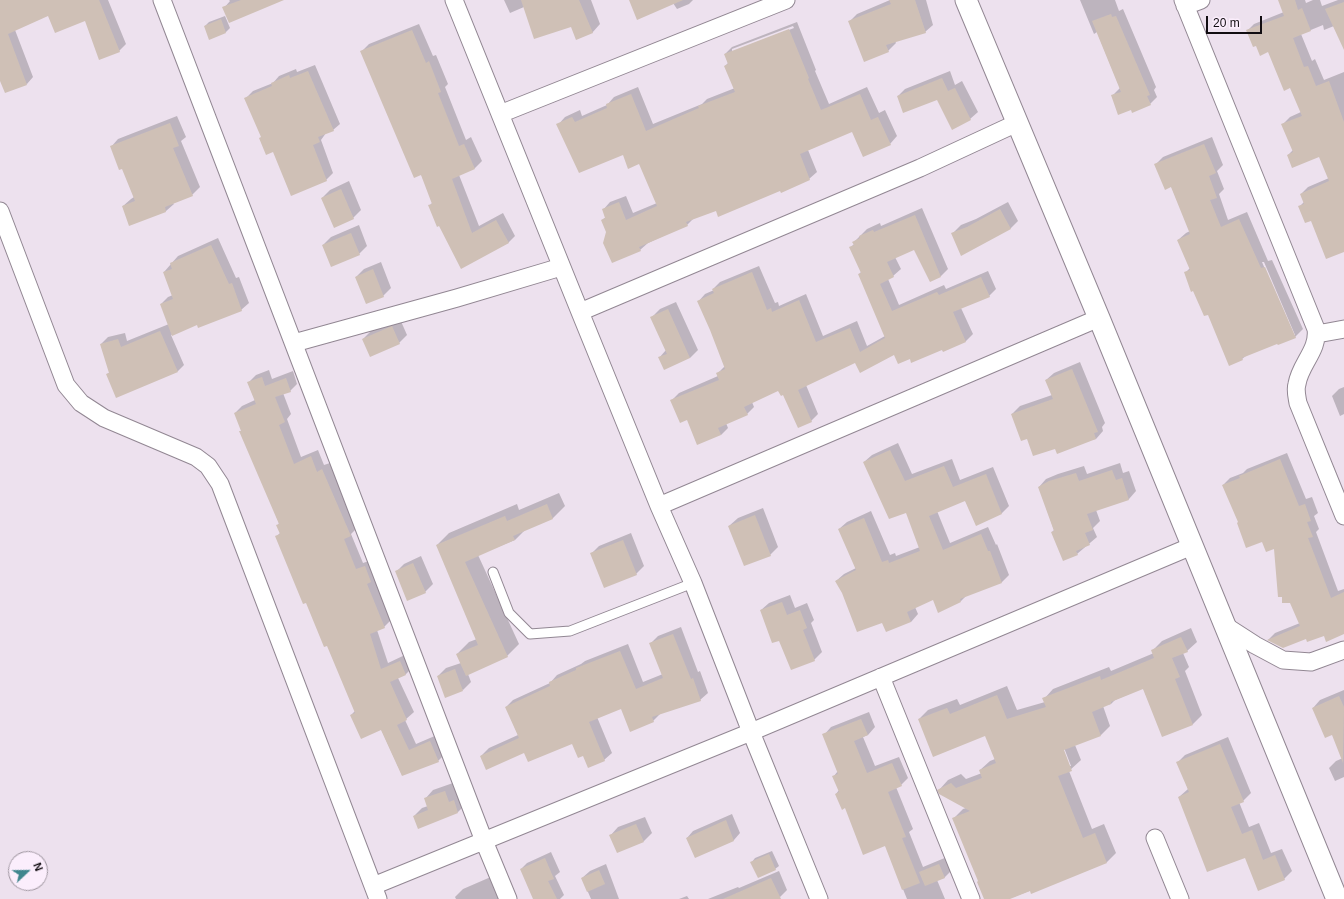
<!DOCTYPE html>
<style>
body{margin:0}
#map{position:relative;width:1344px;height:899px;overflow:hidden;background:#ede1ee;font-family:Helvetica,sans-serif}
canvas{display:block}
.north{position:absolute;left:8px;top:851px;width:40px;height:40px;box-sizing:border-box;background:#fbeefc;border:1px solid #9d949e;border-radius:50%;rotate:68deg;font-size:11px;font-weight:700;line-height:16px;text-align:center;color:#110d11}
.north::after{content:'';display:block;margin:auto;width:14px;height:18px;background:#3f868e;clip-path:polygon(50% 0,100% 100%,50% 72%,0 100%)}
.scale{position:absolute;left:1206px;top:16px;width:56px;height:18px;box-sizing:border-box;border:2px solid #110d11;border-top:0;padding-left:5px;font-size:12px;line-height:14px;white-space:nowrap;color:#110d11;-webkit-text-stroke:3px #fbeefc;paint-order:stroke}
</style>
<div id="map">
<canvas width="1344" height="899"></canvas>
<div class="north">N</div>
<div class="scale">20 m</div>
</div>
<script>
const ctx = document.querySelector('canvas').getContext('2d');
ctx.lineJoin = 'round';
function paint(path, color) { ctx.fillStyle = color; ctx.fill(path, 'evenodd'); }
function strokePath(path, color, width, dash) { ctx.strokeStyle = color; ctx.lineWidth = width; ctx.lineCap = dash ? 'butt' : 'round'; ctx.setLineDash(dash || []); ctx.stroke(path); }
paint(new Path2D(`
 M0 0H108L126 44 119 51 86 20 49 15 15 30 33 77 27 84 0 79Z
 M229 0H273L224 8 230 1Z
 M504 0H591L600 24 592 33 524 7 510 13Z
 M671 0H693L689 4 677 9Z
 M890 0H926L933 25 925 32 895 41 896 43 888 51 850 21 857 14Z
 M1080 0H1115L1119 11 1123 9 1156 87 1154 90 1157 97 1150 104 1132 109 1112 96 1120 88 1097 32 1094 34Z
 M1282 0H1305L1306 3 1313 0H1320L1322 6 1338 0H1344V47L1334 26 1324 30 1323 25 1301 34 1312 61 1315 59 1324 80 1344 72V251L1300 206 1304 202 1301 194 1308 187 1329 178 1320 156 1288 155 1293 150 1283 124 1290 117 1301 112 1291 87 1269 51 1256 45 1247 31 1254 24 1284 12Z
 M225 16 230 28 226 32 210 38 205 26 209 22Z
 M797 22 816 70 815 71 829 104 867 87 879 113 885 110 897 136 890 144 852 131 808 150 817 172 809 179 694 218 687 225 648 243 640 250 607 232 602 220 606 217 603 210 610 202 626 196 633 213 657 203 640 163 623 154 558 125 565 117 580 110 582 116 607 105 614 97 638 87 653 124 702 104 707 99 735 88 725 66 728 63 725 54 732 47ZM793 26 794 28 732 52V49Z
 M419 24 433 56 436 55 448 84 445 87 466 140 471 137 482 161 475 168 459 175 479 226 503 213 515 236 508 243 462 267 429 206 433 202 421 174 362 51 369 44Z
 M315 65 340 124 333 130 326 133 321 140 333 173 326 180 273 151 262 137 246 98 253 91 273 83 279 76 296 69 297 72Z
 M950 71 955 85 962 81 978 112 970 119 937 99 898 96 905 89Z
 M177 116 186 137 181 141 200 187 192 195 173 203 174 204 166 211 130 225 123 206 131 199 134 197 122 167 111 147 118 139Z
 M1212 137 1223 165 1217 171 1224 189 1219 194 1228 220 1247 212 1268 261 1272 260 1303 329 1295 337 1278 342 1247 355 1242 359 1209 313 1185 273 1190 268 1178 240 1186 233 1190 231 1171 186 1155 165 1163 157ZM1262 262H1264L1295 335H1293Z
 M349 181 361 210 353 218 322 198 330 190Z
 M1008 202 1018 221 1010 229 953 233 961 225 976 219Z
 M922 208 948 269 941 276 930 281 915 248 895 257 901 269 893 276 888 279 899 305 944 285 946 289 988 271 996 289 989 296 961 308 973 334 966 341 943 351 942 349 910 358 894 353 855 361 806 385 818 414 811 421 784 394 779 390 752 402 754 407 747 414 726 423 728 428 721 435 688 419 672 400 679 393 718 376 717 374 725 366 711 329 698 302 705 294 714 290 713 289 720 282 759 266 775 303 778 302 779 306 806 294 823 336 857 321 867 346 885 336 859 274 862 271 851 247 854 244V242L867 229 880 223 881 226Z
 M359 225 367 246 359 254 323 245 331 237Z
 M218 238 236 278 239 277 249 303 241 310 197 324 171 335 184 365 178 371 107 374 110 372 101 344 108 337 125 333 127 341 169 324 161 304 168 297 173 295 164 272 178 256Z
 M381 262 391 288 383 296 356 277 364 269Z
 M676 302 698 350 690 358H659L666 350 652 317 660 309Z
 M400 319 407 335 399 343 363 339 371 331Z
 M1080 362 1105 423 1102 427 1103 431 1096 439 1055 448 1028 437 1012 414 1020 406 1052 395 1046 380 1054 373Z
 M269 370 272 379 293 371 297 384 290 391 283 393 291 414 287 419 301 457 318 450 324 465 330 463 357 528 351 534 363 563 372 560 391 620 384 627 377 630 388 663 407 654 413 667 406 674 398 678 414 712 405 720 416 744 437 735 445 754 438 761 402 775 381 729 351 715 355 711 328 644 277 536 281 532 278 525 279 523 235 413 242 406 255 400 248 383 256 375Z
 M1344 387V414L1340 416 1332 396 1339 389Z
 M898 443 912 474 952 459 960 480 993 467 1009 506 1002 513 976 524 965 500 937 511 950 543 988 527 996 545 997 544 1009 575 1002 582 966 596 961 601 933 599 915 607 918 614 911 622H883L843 593 836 581 844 574 856 568 839 529 847 522 871 511 890 555 895 553 896 556 920 547 906 511 864 462 872 455Z
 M1287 453 1306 499 1312 497 1318 513 1314 516 1319 529 1316 532 1338 591 1344 589V633L1324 634 1306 638 1268 640 1275 633 1300 623 1274 547 1263 541 1239 522 1223 485 1230 478 1243 473 1247 469Z
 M1120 463 1123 473 1129 471 1136 491 1129 499 1096 510 1100 521 1093 528 1097 537 1077 554 1052 532 1054 530 1039 487 1046 479 1058 474 1084 466 1087 474Z
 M559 493 565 506 553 518 525 530 515 540 478 555 519 644 507 656 468 674 471 682 463 690 438 676 446 668 461 663 457 654 469 642 477 639 437 545 449 533 517 504 519 510Z
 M763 508 778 547 770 555 729 526 738 518Z
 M631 533 644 566 636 574 591 554 599 546Z
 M421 556 433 584 425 592 396 572 404 564Z
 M790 595 795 608 807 603 814 620 811 623 822 652 814 660 779 639 761 610 769 603Z
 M681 627 698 672 700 671 708 693 700 700 661 713 653 721 621 708 597 717 612 753 604 760 572 743 524 752 481 756 489 748 518 735 506 707 513 700 550 683 557 675 581 664 585 661 628 644 643 682 663 674 651 643 658 636Z
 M1191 628 1197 642 1187 651 1183 653 1189 667 1185 671 1202 715 1193 724 1163 736 1143 688 1115 700 1111 704 1103 706 1110 726 1101 735 1075 745 1081 760 1069 771 1092 829 1104 824 1116 853 1107 862 1008 899H985L979 881 954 818 963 809 966 808 939 790 948 780 961 774 966 779 982 773 980 770 990 761 995 759 986 734 919 719 928 710 957 699 960 705 1007 686 1017 710 1045 702 1044 699 1053 689 1109 667 1111 671 1154 653 1153 650 1162 641ZM1061 745H1063L1071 766H1069Z
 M1344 690V777L1335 781 1329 768 1336 761 1343 758 1333 734 1313 708 1320 700Z
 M869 712 875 727 868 735 863 737 875 766 899 757 908 778 901 785 896 787 913 829 909 832 923 867 947 857 952 870 944 878 937 880 945 899H907L885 845 845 807 836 794 839 790 833 777 838 771 824 735 831 727Z
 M1228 737 1251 793 1243 801 1239 802 1249 827 1259 823 1271 853 1282 849 1292 871 1284 879 1245 857 1179 797 1188 789 1178 762 1185 755Z
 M453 783 466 804 458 812 414 816 422 808 428 806 425 799 433 790Z
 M732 814 740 833 734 840 695 857 687 838 693 831Z
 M645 817 652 833 644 841 610 836 618 827Z
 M772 851 779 866 775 869 752 862 755 858Z
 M551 852 560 872 555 876 564 895 560 899H534L521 869 527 863Z
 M606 864 619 899H591L582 878 590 871Z
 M779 871 787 890 780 897 775 899H708L738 887 739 888Z
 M493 876 503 899H456L455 897 463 889Z
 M687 896 689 899H679Z`), '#0003');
paint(new Path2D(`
 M0 0H99L120 52 99 60 85 21 55 33 48 16 8 34 27 85 5 93 0 81Z
 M241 0H284L229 23 222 7Z
 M521 0H579L593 33 576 40 571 27 534 39Z
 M629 0H683L637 20Z
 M889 0H915L926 33 886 45 889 52 864 62 848 21 891 4Z
 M1278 0H1295L1298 10 1302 8 1311 31 1293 38 1304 67 1308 66 1316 86 1329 81 1344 122V252L1326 259 1311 221 1305 223 1298 206 1304 204 1300 194 1329 181 1319 157 1292 168 1287 155 1293 152 1281 124 1302 116 1290 88 1284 91 1268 52 1260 56 1256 46 1253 47 1246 30 1284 16Z
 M1344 2V50L1325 9Z
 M1111 14 1112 17 1116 16 1150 95 1147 96 1151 105 1132 113 1131 110 1118 115 1111 95 1121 92 1092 21Z
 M221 19 226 33 209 40 204 26Z
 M789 29 809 78 808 79 821 110 860 94 871 120 878 117 891 145 863 157 852 132 800 154 810 180 781 193 780 191 718 217 716 211 686 222 688 226 639 247 641 251 612 263 603 243 606 232 601 220 605 218 602 209 619 202 626 220 657 206 639 164 628 169 623 155 579 173 556 124 572 117 575 122 607 108 606 104 631 94 646 131 699 108 698 106 735 92 724 66 728 64 724 54Z
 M412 30 426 63 429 61 441 92 438 93 459 146 464 144 475 169 452 179 472 233 496 220 509 243 461 269 439 226 437 227 428 205 432 204 421 175 414 178 360 51Z
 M308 71 334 131 318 137 320 142 313 145 327 181 291 196 273 152 266 155 259 138 261 137 244 98 272 86 271 83 289 75 290 78Z
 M942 78 948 91 955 88 971 120 952 130 937 100 903 113 897 96Z
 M170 123 179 146 173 148 193 196 165 207 166 212 129 226 122 206 135 201 122 169 119 170 110 146Z
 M1204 144 1216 173 1209 176 1217 198 1210 200 1221 227 1239 219 1261 268 1265 267 1296 338 1278 345 1277 344 1242 358 1243 360 1229 366 1208 315 1204 316 1193 291 1191 292 1184 272 1190 270 1177 240 1190 234 1171 187 1165 190 1154 164Z
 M341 189 354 219 334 228 321 198Z
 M1000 209 1011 229 961 256 951 233 967 227Z
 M915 215 941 277 930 282 914 250 887 262 894 277 880 284 892 311 937 292 939 295 981 277 990 297 953 312 966 342 943 352 942 350 911 363 910 359 898 364 894 355 860 373 855 363 798 390 812 422 798 428 783 395 781 396 778 391 744 407 748 415 718 428 721 435 697 445 687 420 680 423 670 400 719 380 716 373 725 369 710 330 697 301 714 293 712 289 752 272 767 310 771 308 772 312 799 300 816 342 850 328 860 352 885 338 858 274 861 273 849 247 854 245 852 242 860 238 859 236 873 230 874 232Z
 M351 233 360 255 331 267 322 245Z
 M211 245 229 284 232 283 242 311 198 328 197 325 172 336 160 304 173 299 163 272 172 269 170 263Z
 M373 269 384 297 366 304 355 277Z
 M668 309 690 358 664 370 658 357 667 354 650 317Z
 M392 326 400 344 370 357 362 339Z
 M160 331 178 372 116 398 106 374 109 373 100 344 118 339 121 347Z
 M1072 369 1098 432 1094 433 1096 439 1057 454 1055 449 1033 456 1027 439 1021 441 1011 414 1053 399 1045 380Z
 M262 377 265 386 286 378 291 392 275 397 285 422 279 425 294 464 311 456 317 472 322 469 351 536 344 539 356 569 365 566 371 582 367 584 385 628 370 634 381 669 400 661 406 675 390 682 407 720 397 725 409 750 430 741 439 762 402 776 381 730 361 739 350 715 355 713 327 646 324 647 306 603 303 604 275 536 280 534 276 525 279 524 239 431H241L234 413 256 404 247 382Z
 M890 450 905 481 944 466 953 487 986 474 1002 514 976 526 965 501 929 516 943 550 981 534 988 551H990L1002 583 960 599 961 602 938 613 933 600 907 612 911 622 886 632 882 623 857 632 842 593 835 581 856 570 838 529 864 518 882 562 888 560 889 563 920 551 906 513 889 519 863 462Z
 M1280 459 1299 506 1305 504 1311 521 1307 522 1313 537 1308 538 1331 598 1344 592V634L1326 642 1324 636 1307 642 1306 639 1283 648 1267 640 1300 626 1290 603H1282V597H1278L1274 549 1266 552 1262 542 1246 548 1237 523 1238 522 1222 485 1240 478 1239 476Z
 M1112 470 1116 480 1122 478 1129 500 1087 514 1093 530 1085 533 1090 545 1076 551 1078 555 1063 561 1051 532 1054 531 1038 487 1049 481 1076 473 1079 481Z
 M547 504 553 519 513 536 515 540 465 562 508 657 466 676 456 654 478 645 436 545 505 516 507 521Z
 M755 515 771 556 744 566 728 526Z
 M623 540 637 575 604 588 590 553Z
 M413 563 426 593 407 601 395 571Z
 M782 602 787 615 800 610 807 628 803 630 815 661 791 670 779 641 772 643 760 610Z
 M673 634 691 679 693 678 701 701 652 717 654 722 630 732 621 709 589 722 605 761 588 768 583 756 578 758 572 744 528 762 524 753 486 770 480 756 519 738 505 707 550 686 549 682 576 670V668L620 651 636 689 663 678 649 643Z
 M1181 637 1188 652 1172 658 1180 677 1175 679 1193 725 1162 737 1143 689 1111 702V704L1092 712 1101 736 1064 750 1072 771 1058 776 1083 838 1095 833 1107 863 1031 894 1030 891 1010 899H984L977 882 978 881 952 818 970 811 939 794 937 790 951 783 956 788 982 778 979 770 996 763 985 736 933 757 918 719 947 708 950 714 997 695 1007 719 1046 707 1042 698 1100 676 1101 680 1154 658 1151 650Z
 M455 669 463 691 445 698 437 676Z
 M1339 696 1344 707 1343 763 1332 735 1325 738 1312 708Z
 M861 719 868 735 854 741 867 773 892 763 902 786 888 792 906 837 902 838 920 883 902 890 885 846 863 855 845 808 842 810 835 794 839 792 832 776 838 774 822 734Z
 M1220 744 1244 802 1231 807 1242 834 1252 830 1263 860 1275 855 1285 880 1258 891 1245 858 1207 872 1178 797 1189 792 1176 762Z
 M445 791 449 802 454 800 458 813 418 829 413 816 428 810 424 798Z
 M726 820 734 841 695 858 686 838Z
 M636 824 644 842 617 853 609 835Z
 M769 854 776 870 758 878 750 862Z
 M545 858 554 879 548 881 557 899H533L520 869Z
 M939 864 945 878 925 886 919 872Z
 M599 870 605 884 587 892 581 878Z
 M771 878 781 899H723Z`), '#cfc0b6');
const service = new Path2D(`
 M493 572 509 613 530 634 570 631 693 583`);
const minor = new Path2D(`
 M162 0 484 841 508 899
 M454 0 580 312 659 506 693 583 751 732 819 899
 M1183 0 1316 329C1319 350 1300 364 1297 384 1295 390 1297 397 1298 403L1344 516
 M1185 6 1201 0
 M500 114 786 0
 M0 211 66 385 81 403 104 418 196 457 208 466 220 484 378 899
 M580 312 920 168 1017 123
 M1317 334 1344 329
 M294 343 457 298 561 267
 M659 506 1099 318
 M1224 625 1255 645 1283 660 1311 662 1344 650
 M881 677 971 899
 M1155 838 1180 899
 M373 886 751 732 1192 546`);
const tertiary = new Path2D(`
 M966 0 1099 318 1337 899`);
strokePath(service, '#928793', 11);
strokePath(minor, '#928793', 19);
strokePath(tertiary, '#928793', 23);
strokePath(service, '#fff', 9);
strokePath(minor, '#fff', 17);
strokePath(tertiary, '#fff', 21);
</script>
